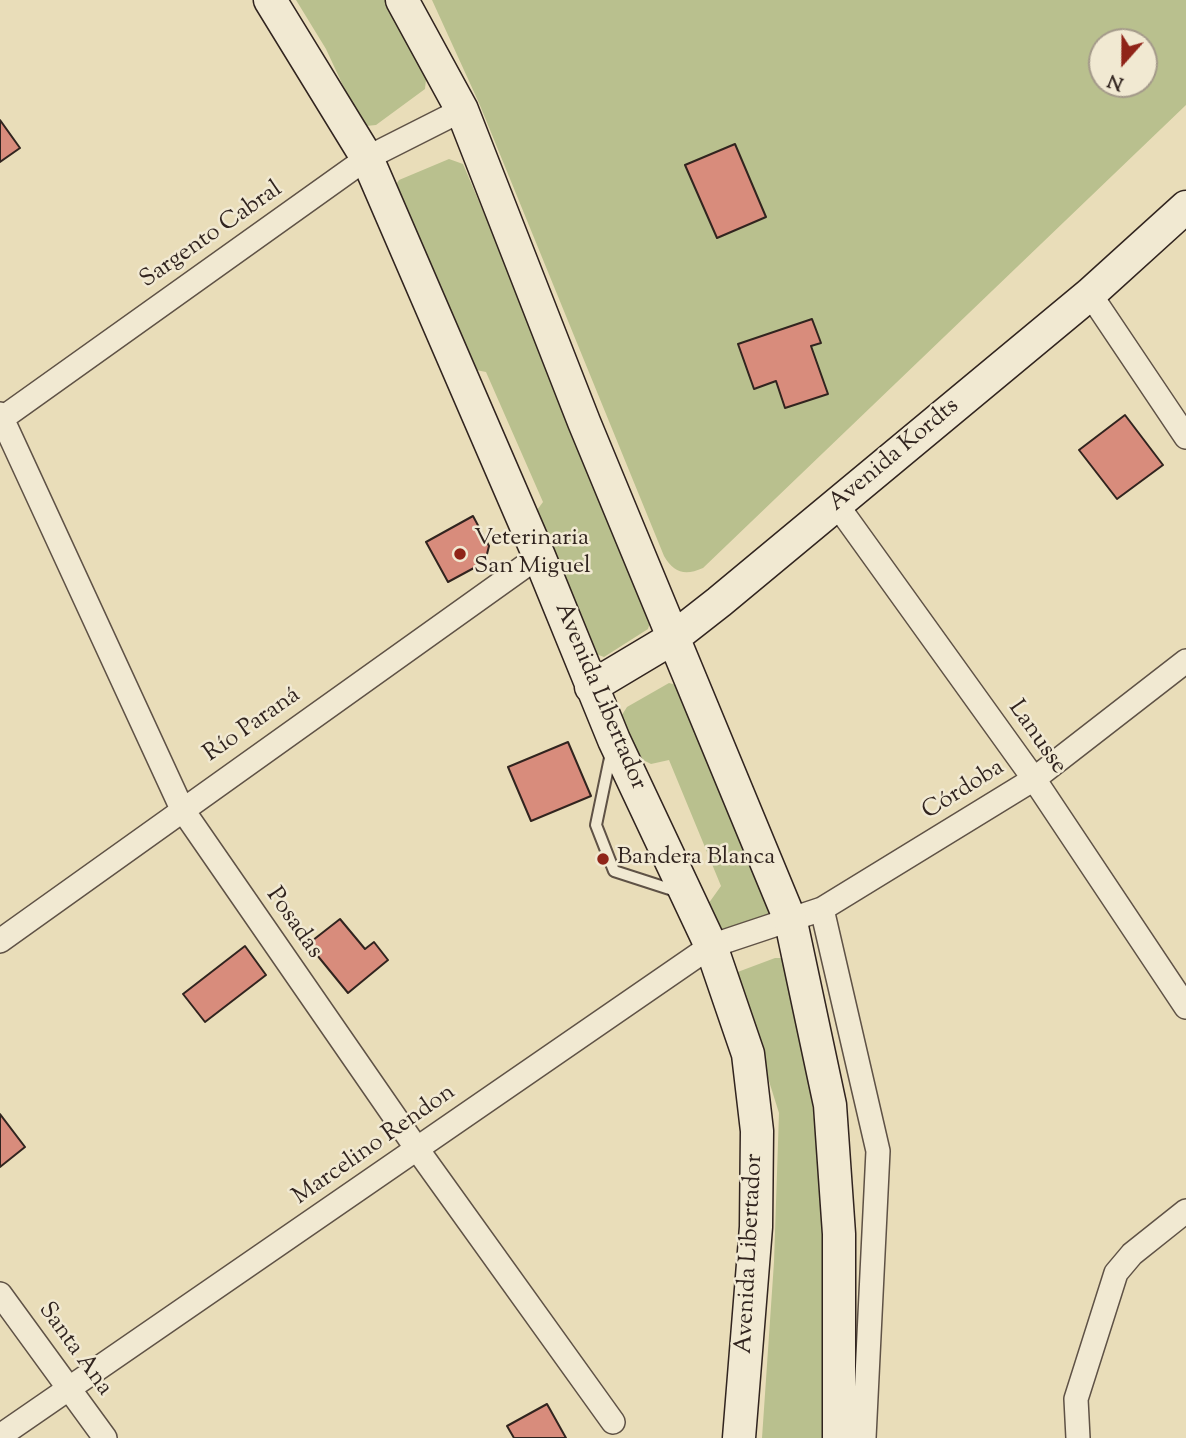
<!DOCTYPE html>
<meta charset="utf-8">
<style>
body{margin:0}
#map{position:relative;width:1186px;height:1438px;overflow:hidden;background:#e9ddb9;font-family:"Sorts Mill Goudy",serif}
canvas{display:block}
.north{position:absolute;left:1088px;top:28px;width:70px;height:70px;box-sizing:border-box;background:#f1e9d2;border:2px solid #a49a8a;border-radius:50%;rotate:201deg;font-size:19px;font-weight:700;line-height:28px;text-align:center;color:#31241f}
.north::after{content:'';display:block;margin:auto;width:24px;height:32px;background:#8f2418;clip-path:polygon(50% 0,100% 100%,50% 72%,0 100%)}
</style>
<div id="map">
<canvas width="1186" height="1438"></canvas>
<div class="north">N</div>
</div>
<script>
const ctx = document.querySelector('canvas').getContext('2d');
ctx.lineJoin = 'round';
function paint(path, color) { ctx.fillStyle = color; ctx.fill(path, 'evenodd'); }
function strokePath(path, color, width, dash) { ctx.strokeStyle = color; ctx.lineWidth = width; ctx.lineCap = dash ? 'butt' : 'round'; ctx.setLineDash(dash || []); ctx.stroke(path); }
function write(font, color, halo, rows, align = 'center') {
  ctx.font = font + ' "Sorts Mill Goudy",serif'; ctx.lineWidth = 5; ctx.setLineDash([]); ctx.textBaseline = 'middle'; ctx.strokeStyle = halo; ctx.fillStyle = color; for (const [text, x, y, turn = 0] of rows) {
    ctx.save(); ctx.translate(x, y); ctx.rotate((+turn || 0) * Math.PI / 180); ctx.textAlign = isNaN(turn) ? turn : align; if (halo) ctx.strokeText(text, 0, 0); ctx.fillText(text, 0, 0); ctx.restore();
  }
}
paint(new Path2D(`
 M296 0H385L427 70 425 89 376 125 366 126 358 118 326 49Z
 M432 0H1186V105L703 568C685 576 674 573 664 556L479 103ZM1102 42H1144V84H1102Z
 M449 159 463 164 653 612 648 629 604 657 596 654 534 514 543 502 486 372 476 370 395 186 399 180Z
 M669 683 680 686 769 908 770 917 716 936 706 907 721 886 669 760 651 764 635 756 620 718 627 707Z
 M775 958H784L801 1013 826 1216 829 1438H762L774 1262 779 1113 735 973Z`), '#b9c08e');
const building = new Path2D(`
 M0 120 20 148 0 162Z
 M735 144 766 217 717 238 685 165Z
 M812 319 821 343 811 346 828 394 785 408 776 381 754 389 738 344Z
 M1125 415 1163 465 1117 499 1079 450Z
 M473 516 489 546 485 562 448 582 426 542Z
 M568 742 591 796 531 821 508 767Z
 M340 919 365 949 374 942 388 960 348 993 308 944Z
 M245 946 266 975 205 1022 183 994Z
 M0 1114 25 1147 0 1167Z
 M547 1404 566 1438H514L507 1426Z`);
paint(building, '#d88c7c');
strokePath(building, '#31241f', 2);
const lane = new Path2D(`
 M611 753 596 825 614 871 679 892`);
const street = new Path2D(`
 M1090 294 1186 437
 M0 414 182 809 417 1149 613 1422
 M0 420 367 158 462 110
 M837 505 1034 779 1186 1007
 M822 909 878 1151 864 1438
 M0 941 539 556
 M0 1294 105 1438
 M0 1436 711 946 822 909 1034 779 1186 661
 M1078 1438 1076 1399 1116 1273 1132 1254 1186 1211`);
const secondary = new Path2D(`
 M270 0 367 158 539 556 614 740 711 946 748 1054 757 1131 756 1227 739 1438
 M402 0 462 110 584 422 791 922 830 1105 839 1234V1438
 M591 687 673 638 719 602 1090 294 1186 207`);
strokePath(lane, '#5f5246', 14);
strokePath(street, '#5f5246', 26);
strokePath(secondary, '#31241f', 35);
strokePath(lane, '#f1e9d2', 10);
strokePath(street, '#f1e9d2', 23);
strokePath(secondary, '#f1e9d2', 32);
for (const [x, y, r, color] of [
 [460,554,7,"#8f2418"],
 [603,859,7,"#8f2418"]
]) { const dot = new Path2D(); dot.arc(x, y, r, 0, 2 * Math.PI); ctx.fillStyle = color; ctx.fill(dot); strokePath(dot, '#f1e9d2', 2.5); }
write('24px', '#31241f', '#f1e9d2', [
 ["Sargento Cabral",212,236,-35],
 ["Avenida Kordts",895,456,-40],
 ["Avenida Libertador",599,697,67],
 ["Río Paraná",253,726,-35],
 ["Lanusse",1036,738,55],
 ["Córdoba",964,791,-32],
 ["Posadas",293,924,55],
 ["Marcelino Rendon",375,1146,-35],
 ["Avenida Libertador",751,1254,-87],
 ["Santa Ana",74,1350,54]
]);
write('24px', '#31241f', '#f1e9d2', [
 ["Veterinaria",474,540],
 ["San Miguel",474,568],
 ["Bandera Blanca",617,859]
], 'left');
</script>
